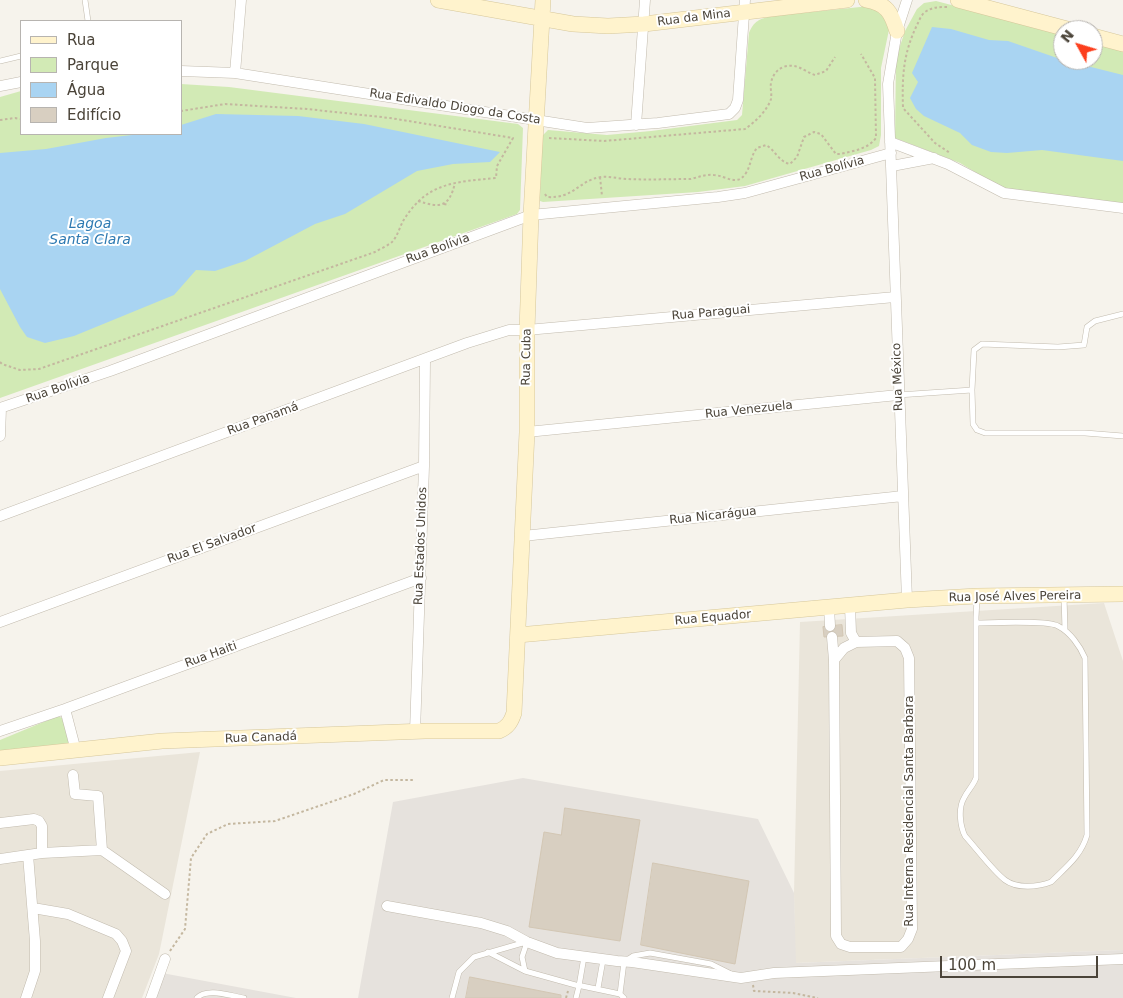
<!DOCTYPE html>
<meta charset="utf-8">
<style>
body{margin:0}
#map{position:relative;width:1123px;height:998px;overflow:hidden;background:#f6f3ec;font-family:"DejaVu Sans",sans-serif}
canvas{display:block}
.legend{position:absolute;left:20px;top:20px;width:162px;height:115px;box-sizing:border-box;background:#fff;border:1px solid #b7b4b0;margin:0;padding:6px 9px;list-style:none;font-size:15px;color:#4b4439}
.legend li{display:flex;align-items:center;gap:10px;height:25px}
.legend b{width:25px;border:1px solid #b7b4b0}
.north{position:absolute;left:1053px;top:20px;width:50px;height:50px;box-sizing:border-box;background:#fff;border:1px solid #b7b4b0;border-radius:50%;rotate:309deg;font-size:14px;font-weight:700;line-height:20px;text-align:center;color:#4b4439}
.north::after{content:'';display:block;margin:auto;width:18px;height:22px;background:#fc3f1d;clip-path:polygon(50% 0,100% 100%,50% 72%,0 100%)}
.scale{position:absolute;left:940px;top:956px;width:158px;height:22px;box-sizing:border-box;border:2px solid #4b4439;border-top:0;padding-left:6px;font-size:15px;line-height:18px;white-space:nowrap;color:#4b4439;-webkit-text-stroke:4px #fff;paint-order:stroke}
</style>
<div id="map">
<canvas width="1123" height="998"></canvas>
<ul class="legend">
<li><b style="height:6px;background:#fff3cd"></b>Rua</li>
<li><b style="height:14px;background:#d2eab5"></b>Parque</li>
<li><b style="height:14px;background:#a9d4f2"></b>Água</li>
<li><b style="height:14px;background:#d8cfc1"></b>Edifício</li>
</ul>
<div class="north">N</div>
<div class="scale">100 m</div>
</div>
<script>
const ctx = document.querySelector('canvas').getContext('2d');
ctx.lineJoin = 'round';
function paint(path, color) { ctx.fillStyle = color; ctx.fill(path, 'evenodd'); }
function strokePath(path, color, width, dash) { ctx.strokeStyle = color; ctx.lineWidth = width; ctx.lineCap = dash ? 'butt' : 'round'; ctx.setLineDash(dash || []); ctx.stroke(path); }
function write(font, color, halo, rows, align = 'center') {
  ctx.font = font + ' "DejaVu Sans",sans-serif'; ctx.lineWidth = 4; ctx.setLineDash([]); ctx.textBaseline = 'middle'; ctx.strokeStyle = halo; ctx.fillStyle = color; for (const [text, x, y, turn = 0] of rows) {
    ctx.save(); ctx.translate(x, y); ctx.rotate((+turn || 0) * Math.PI / 180); ctx.textAlign = isNaN(turn) ? turn : align; if (halo) ctx.strokeText(text, 0, 0); ctx.fillText(text, 0, 0); ctx.restore();
  }
}
paint(new Path2D(`
 M1104 603 1123 661V950L795 963 794 893 800 622Z
 M200 752 159 954 142 998H0V771Z`), '#eae5da');
paint(new Path2D(`
 M523 778 758 819 794 893 796 963 1123 950V998H358L393 802Z
 M162 973 296 998H154Z`), '#e6e2dd');
paint(new Path2D(`
 M936 1 1063 34V60H1093V42L1123 50V204L1003 189 960 163 895 138 896 58 905 31 917 9 924 3Z
 M870 6 878 8 890 25 881 68V135L879 146 871 150 745 186 698 192 543 202 540 201 541 137 548 130 607 135 651 131 737 120 742 115 749 33C754 21 759 19 772 16Z
 M181 84 229 87 518 124 523 128 520 210 517 214 0 398V97L21 91V134H181Z
 M58 716 62 718 70 743 0 754V740Z`), '#d2eab5');
paint(new Path2D(`
 M932 27 951 29 989 40 1008 41 1063 60 1123 75V161L1042 150 1007 153 991 152 972 145 960 133 924 116 916 109 910 98 918 82 912 73Z
 M216 114 298 116 364 124 500 152 490 162 453 164 417 171 345 214 315 224 245 261 215 271 196 270 174 295 74 336 45 343 27 337 20 327 0 289V153L46 149 106 138 141 134H181V125Z`), '#a9d4f2');
const building = new Path2D(`
 M842 625 843 636 824 637 823 627Z
 M565 808 640 820 620 941 529 927 544 832 561 835Z
 M653 863 749 881 735 964 641 945Z
 M470 977 561 995V998H466Z`);
paint(building, '#d8cfc1');
strokePath(building, '#d3c7b4', 1);
const lane = new Path2D(`
 M85 0 88 21
 M0 61 21 56
 M1123 314 1095 321 1087 327 1084 345 1058 347 982 344 974 350 972 390 973 424 977 430 985 433H1085L1123 436
 M898 395 972 390
 M1064 596 1065 630
 M976 623C993 623 1046 620 1058 626 1070 632 1080 646 1085 658L1087 835C1081 856 1066 867 1051 882 1038 887 1017 889 1005 880 993 871 976 848 965 836 960 826 958 808 964 798 968 790 973 786 976 778V617L977 599
 M488 952 525 971 579 986 584 957
 M525 971 522 957 527 942
 M598 988 603 960
 M620 994 624 962 633 956 650 953 711 964 731 974
 M197 998C207 987 231 996 244 998
 M452 998 459 972 474 957 526 942
 M576 998 579 986H582L620 994 624 998`);
const street = new Path2D(`
 M907 0 897 31 888 84 907 600
 M181 71 235 73 587 128 658 123 729 114 735 108 738 100 745 0
 M235 73 241 0
 M0 86 21 82
 M636 125 645 0
 M890 142 948 164 1004 193 1123 208
 M892 166 934 158
 M0 408 110 371 531 215 718 197 745 193 891 153
 M527 432 898 395
 M0 436 1 408
 M0 516 467 343 509 330H527L895 297
 M523 536 903 496
 M850 606 851 633 856 642
 M829 607 830 626
 M0 622 424 466
 M832 637 834 660
 M897 641 905 648 909 658 912 929 908 939 901 947H850L841 944 836 936 834 660 844 648 856 642Z
 M65 709 76 751
 M0 731 65 709 421 578
 M415 732 424 466 425 360
 M73 775 75 794 98 796 102 850
 M0 823 34 819 39 821 42 826V853
 M28 855 42 853 102 850 165 894
 M0 859 28 855 35 941V971L26 998
 M387 906 481 923 507 931 527 942 557 953 617 961 632 962 741 978 774 973 1123 959
 M33 908 68 914 116 934 122 941 126 951 108 998
 M151 998 165 959`);
const secondary = new Path2D(`
 M438 0 573 24 608 26 644 24 847 0
 M866 0C887 4 891 12 897 31
 M958 0 1071 30
 M1093 36 1123 44
 M518 635 907 600 977 596 1123 594
 M0 758 162 741 425 731H499C508 727 511 722 514 713L527 432V330L531 215 543 0`);
strokePath(lane, '#c2bbae', 6);
strokePath(street, '#c2bbae', 11);
strokePath(secondary, '#d6c79b', 16);
strokePath(new Path2D(`
 M947 7C939 7 932 7 925 12 921 15 919 21 917 25 903 54 902 77 903 108L935 143 950 153
 M0 120 15 118 21 119
 M549 138 604 141 745 129C755 122 767 111 771 99 772 94 770 88 771 83 773 72 782 64 794 66 801 67 808 73 815 75L826 71 835 57
 M600 177 602 196
 M545 194 547 197C574 199 579 180 601 177 610 176 619 179 628 179 649 180 670 179 691 179 699 177 706 174 714 175 727 176 737 187 746 173 751 165 751 155 757 148L766 145C775 150 779 162 790 164L797 157 804 137 814 132 821 134 836 154H840C853 151 868 149 876 138L875 78 861 54
 M418 201C440 208 449 208 455 183
 M444 204 449 205
 M0 362 2 364 20 370 39 369 375 252C380 249 387 246 392 242 398 236 400 225 405 218 428 182 456 182 496 178L497 166 513 138 390 118 307 109 225 104 181 111
 M170 951 185 929 191 858 207 834 228 824 275 821 354 794 384 780H415
 M753 985 754 991 793 993 818 998
 M566 998 568 991`), '#c4b79f', 2, [2.5, 2.5]);
strokePath(lane, '#fff', 5);
strokePath(street, '#fff', 10);
strokePath(secondary, '#fff3cd', 15);
write('12px', '#4b4439', '#fff', [
 ["Rua da Mina",694,18,-7],
 ["Rua Edivaldo Diogo da Costa",455,107,9],
 ["Rua Bolívia",832,169,-15],
 ["Rua Bolívia",438,249,-20],
 ["Rua Paraguai",711,313,-5],
 ["Rua Cuba",527,357,-89],
 ["Rua México",898,377,-92],
 ["Rua Bolívia",58,389,-19],
 ["Rua Venezuela",749,410,-6],
 ["Rua Panamá",263,419,-20],
 ["Rua Nicarágua",713,516,-6],
 ["Rua El Salvador",212,544,-20],
 ["Rua Estados Unidos",421,546,-88],
 ["Rua José Alves Pereira",1015,597,-1],
 ["Rua Equador",713,618,-5],
 ["Rua Haiti",211,655,-20],
 ["Rua Canadá",261,738,-2],
 ["Rua Interna Residencial Santa Barbara",910,811,-90]
]);
write('italic 14px', '#2e7ab2', '#fff', [
 ["Lagoa",90,224],
 ["Santa Clara",90,240]
]);
</script>
